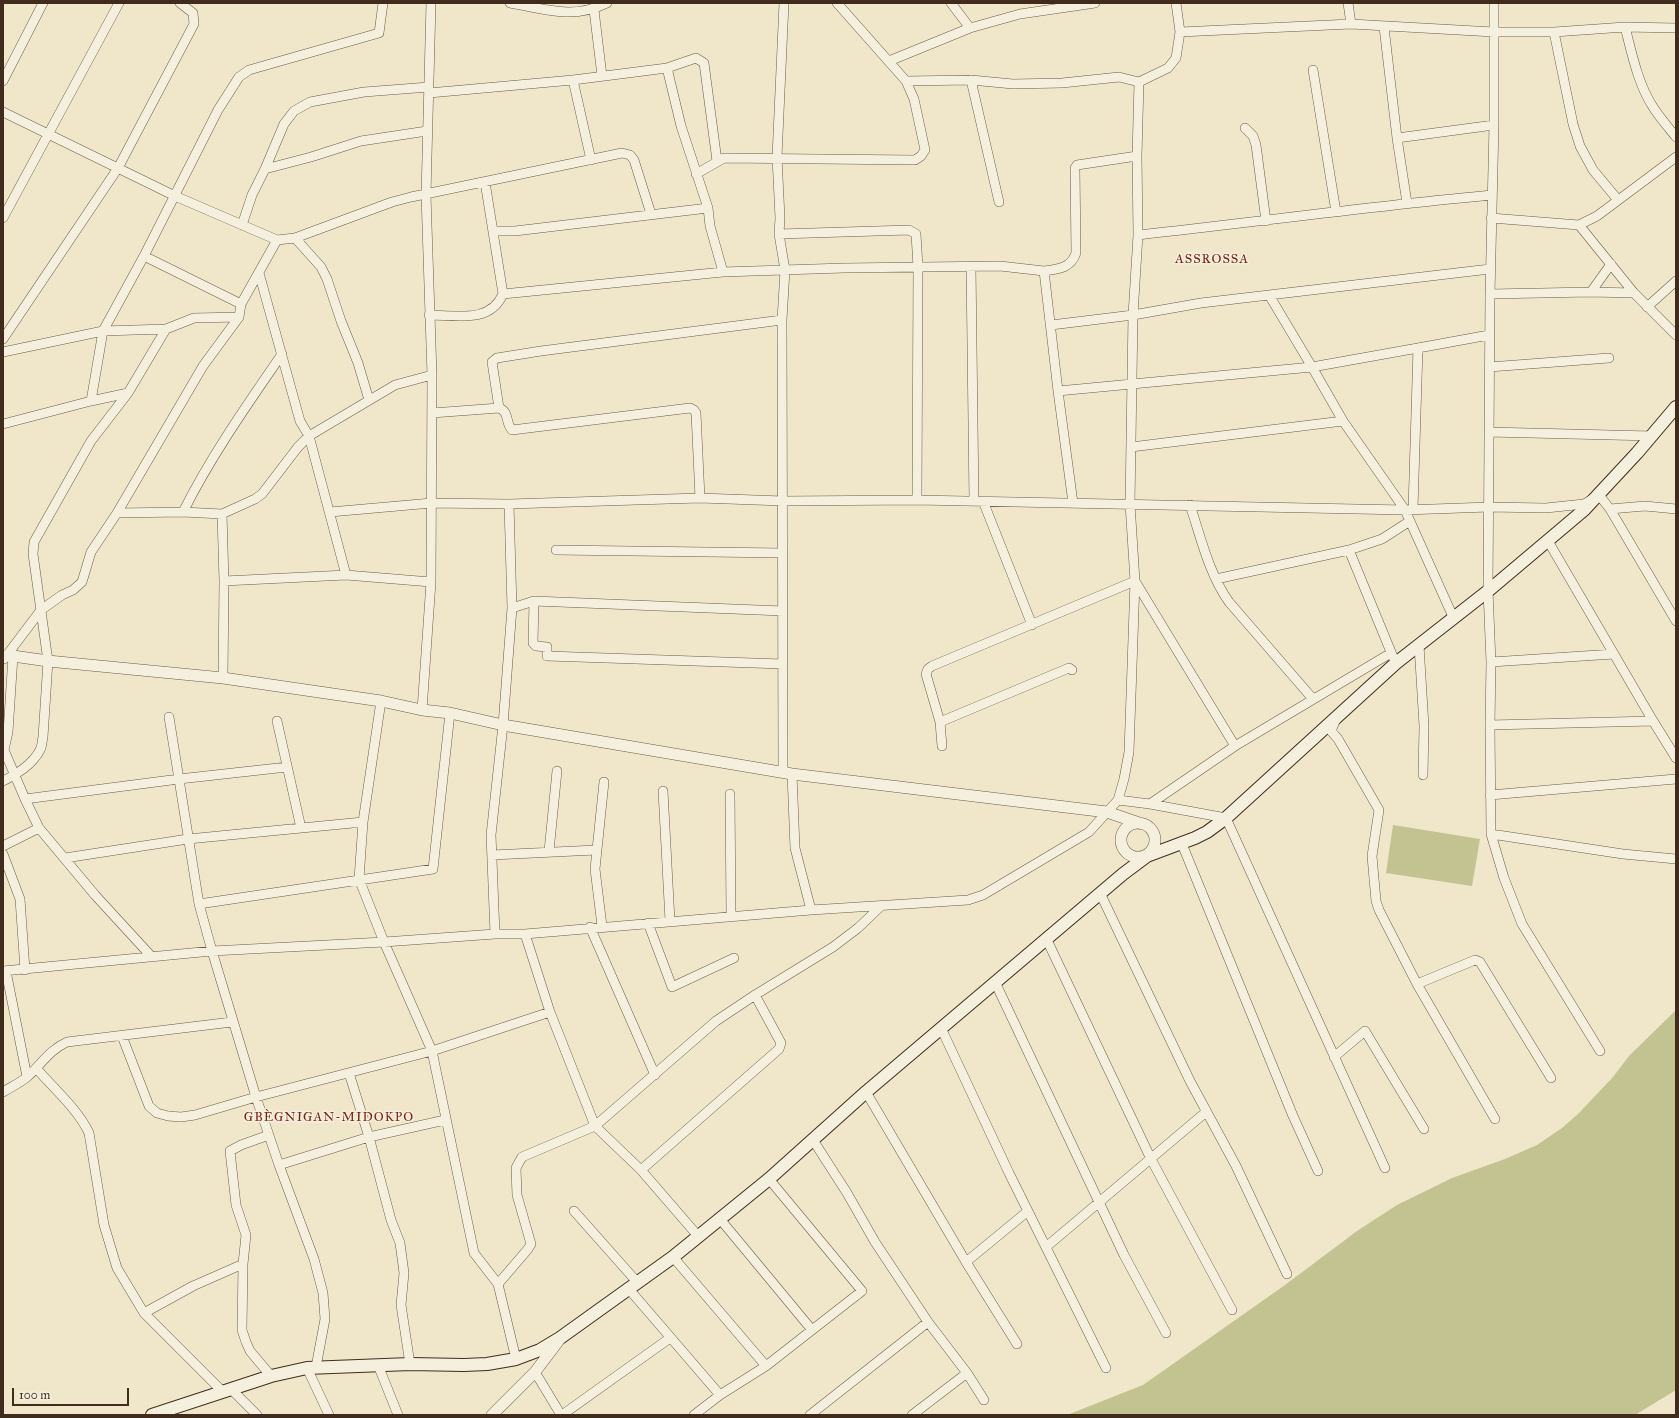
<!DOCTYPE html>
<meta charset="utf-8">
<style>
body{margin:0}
#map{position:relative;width:1679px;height:1418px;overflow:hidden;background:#f0e7ca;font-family:"IM FELL Great Primer",serif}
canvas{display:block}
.frame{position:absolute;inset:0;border:4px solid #402c1d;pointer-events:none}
.scale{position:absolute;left:12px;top:1388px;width:117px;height:18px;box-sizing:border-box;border:2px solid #402c1d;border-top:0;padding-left:5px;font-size:12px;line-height:14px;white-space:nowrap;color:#402c1d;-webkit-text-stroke:3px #f5efdd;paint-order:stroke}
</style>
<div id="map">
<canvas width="1679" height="1418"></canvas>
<div class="frame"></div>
<div class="scale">100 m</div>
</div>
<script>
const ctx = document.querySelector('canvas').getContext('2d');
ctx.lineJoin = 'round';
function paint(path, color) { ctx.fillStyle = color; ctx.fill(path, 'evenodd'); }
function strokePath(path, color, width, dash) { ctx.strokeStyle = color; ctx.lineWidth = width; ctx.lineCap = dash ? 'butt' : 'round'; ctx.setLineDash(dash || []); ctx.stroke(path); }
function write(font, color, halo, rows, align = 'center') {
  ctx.font = font + ' "IM FELL Great Primer",serif'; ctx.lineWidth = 3; ctx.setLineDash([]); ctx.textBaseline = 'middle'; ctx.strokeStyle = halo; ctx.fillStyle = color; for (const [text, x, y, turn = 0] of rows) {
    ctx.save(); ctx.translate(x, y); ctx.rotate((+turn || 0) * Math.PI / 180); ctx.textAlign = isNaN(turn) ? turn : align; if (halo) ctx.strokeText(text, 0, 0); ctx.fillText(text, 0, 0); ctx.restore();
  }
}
paint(new Path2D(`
 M1393 825 1480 839 1472 886 1386 873Z
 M1676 1010V1390L1635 1415H1067L1143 1385 1285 1285 1357 1231 1397 1205 1452 1178 1505 1159 1537 1145 1562 1128 1579 1113 1613 1077 1629 1056Z`), '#c2c391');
const minor = new Path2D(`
 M510 3C546 9 572 20 607 3
 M951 3 970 28
 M1176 3 1180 32
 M1348 3 1351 24
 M1494 3V125L1490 294 1488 591 1491 662 1490 725 1491 834 1504 878 1522 924 1600 1051
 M594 10 602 76
 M1384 27 1397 138 1407 203
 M1625 27C1632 54 1638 84 1653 107 1660 118 1668 127 1676 137
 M1554 32 1573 124 1580 146 1593 170 1618 200
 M889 61 970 28 1020 14 1095 3
 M667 68 681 126 708 208 710 226 723 272
 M1313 70 1336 212
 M573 80 591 160
 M971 80 999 202
 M3 81 43 3
 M906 81 971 80 1013 84 1062 83 1119 77 1139 82 1168 68 1176 58 1180 32 1351 24 1494 32H1554L1625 27 1676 28
 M429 93 573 80 667 68 696 58 704 63 717 161
 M3 112 175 196 277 240 295 238 392 202 411 197 622 153 630 155 634 160 651 214
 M1245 128 1253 136 1256 145 1266 221
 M1397 138 1494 125
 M265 169 311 157 361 141 427 131
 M696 174 724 158 915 160 921 156 925 150 914 99 906 81 837 3
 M3 218 119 3
 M1491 218 1579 225 1597 216 1676 157
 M242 225 252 195 265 169 284 124 294 111 310 102 364 92 429 87
 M1579 225 1634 293 1676 335
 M494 231H515L708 208
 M779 234 909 230 916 234 918 267 917 500
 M1138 235C1256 222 1373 206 1492 195
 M295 238 321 267 327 279 341 321 358 363 369 400
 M144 256 241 304
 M971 267 974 501
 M1044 271C1059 269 1071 268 1076 253L1075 168 1077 165 1137 156
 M259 273 300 421 309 436 346 575
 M1591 292 1611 264
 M503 294 723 272 844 268 1000 266 1044 271 1058 391 1073 503
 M1490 294 1591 292 1634 293
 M1647 307 1676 281
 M429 315C456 315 490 324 503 294L485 182
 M1051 325 1133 315 1201 303 1490 269
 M3 339 118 168 194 24 193 13 180 3
 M3 352 103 331 166 329 194 318 239 317
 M1489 367 1609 358
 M1058 391 1312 367 1269 295
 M91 401 103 331 144 256 218 110 239 77 249 70 379 33 383 3
 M499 408 492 362 497 358 541 351 782 320
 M432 413 499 408C510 412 505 423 512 430L690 408 694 410 696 413 700 498
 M1343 421 1312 367 1418 348
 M3 424 91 401 128 393
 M1489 432 1652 436
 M983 501 1032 625
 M1190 505C1201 538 1209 574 1229 602L1313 699
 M1413 509 1418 348 1489 335
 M1610 509 1645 506 1676 509
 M183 512C211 456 247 405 282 354
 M330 512 432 503 509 504 700 498 783 501 917 500 1405 510 1343 421 1131 447
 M117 513 183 512 222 514 255 499 262 494 298 447 309 436 395 385 432 375
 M222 514 224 581 223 678
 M1548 541 1653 721 1676 758
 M556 550 783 553
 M1216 579 1349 550
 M224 581 346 575 431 582
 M534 601 533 643 536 646 547 647V656L783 664
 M512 608 534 601 783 611
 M1454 619 1405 510 1489 507 1546 508 1584 504 1599 495 1610 509 1676 621
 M1419 645 1424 726 1423 775
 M13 656 8 732 4 750 25 799 39 828 95 895 151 956
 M1393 657 1349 550 1382 539 1410 521
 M4 659 41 610 62 595 73 590 82 582 91 552 117 513 203 366 239 317 241 304 277 240
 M1491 662 1614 654
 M381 701 363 822 359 879 384 942 432 1051 474 1253 498 1284 516 1359
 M422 710 431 582 432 375 426 195 431 3
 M169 717 199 904 212 951 256 1097 279 1165 314 1259 323 1293 325 1319 316 1367
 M1336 719 1331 731 1338 739 1379 810 1372 856 1376 901 1379 910 1417 984 1495 1119
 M277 721 301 828
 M940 722 1069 668 1072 670
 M1490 725 1653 721
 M942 746 940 722 926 674 928 669 932 666 1135 581 1235 746
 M783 773 782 320 785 270 779 234 780 218 777 157 784 3
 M792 774 795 848 811 910
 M3 781C16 775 33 764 40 750 42 747 42 741 43 737L48 661 33 554 34 542 91 441 128 393 166 329
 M663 791 670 921
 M730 794 731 916
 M1490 795 1676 779
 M25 799 179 779 287 767
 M1118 800 1150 804 1226 818 1385 1168
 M1150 804 1235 746 1391 653
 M1491 834 1623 854 1676 859
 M1182 844 1293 1116 1318 1171
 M3 846 39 828
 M549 851 557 771
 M3 854 20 899 25 970
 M492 855 596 850
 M65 858 188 839 363 822
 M1100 893 1190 1081 1236 1166 1287 1274
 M199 904 433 869 450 713
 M648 923 672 987 734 958
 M602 926 595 869 604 782
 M590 927 655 1075
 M495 934 491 835 503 725 512 608 509 504
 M525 934 550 1012 595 1126 641 1170 698 1236
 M1046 938 1151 1159 1232 1310
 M3 971 212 951 384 942 495 934H525L811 910 968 900 983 895 1089 832 1118 800 1124 779 1129 752 1135 581 1130 504 1133 315 1138 235 1137 156 1139 82
 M6 971 27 1077
 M995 982 1124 1255 1166 1333
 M1417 984 1475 960 1480 962 1551 1078
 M941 1028 1009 1173 1106 1368
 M122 1036 149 1106 157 1113 168 1116 181 1117 195 1115 256 1097 432 1051 550 1012
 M1334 1057 1365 1031 1424 1129
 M36 1068C54 1089 77 1108 89 1133L104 1225 117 1268 144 1313 223 1392
 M349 1073 369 1137 391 1220 400 1243 404 1273 401 1305 410 1364
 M3 1092C11 1087 20 1083 27 1077 41 1065 49 1050 67 1042L232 1022
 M866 1092 966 1262 1017 1344
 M269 1135 241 1145 230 1151 236 1205 246 1235 243 1264 242 1330 246 1342 250 1351 271 1376
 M813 1140 847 1193 875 1242 928 1322 967 1373 984 1400
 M279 1165 369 1137 445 1120
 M641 1170 779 1049 781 1043 755 995
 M574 1211 637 1282
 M720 1219 812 1330
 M1046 1247 1206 1112
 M673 1257 766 1366
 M966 1262 1028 1211
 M498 1284 528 1249 531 1244 517 1195 516 1168 522 1157 595 1126 716 1021 755 995 833 947 858 928 881 906
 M628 1288 720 1395
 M144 1313 193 1286 243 1264
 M378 1365 398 1415
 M307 1368 329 1415
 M535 1372 561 1415
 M231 1389 257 1415
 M562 1415 670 1338
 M694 1415 720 1395 766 1366 862 1291 769 1179
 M810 1415 928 1322
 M912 1415 967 1373`);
const tertiary = new Path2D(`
 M3 656H13L48 661 223 678 381 701 422 710 450 713 503 725 792 774 1107 812 1142 824
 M1121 840a17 17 0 1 1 34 0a17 17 0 1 1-34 0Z
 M492 1415 535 1372 560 1339`);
const secondary = new Path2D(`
 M152 1415 271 1376 307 1368 410 1364 464 1365 487 1364 516 1359 540 1350 560 1338 673 1257 769 1179 866 1092 1123 874 1147 856 1195 838 1207 832 1226 818 1396 663 1488 591 1584 510 1637 453 1676 407`);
strokePath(minor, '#6c5b48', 10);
strokePath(tertiary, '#6c5b48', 12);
strokePath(secondary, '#402c1d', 14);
strokePath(minor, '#f5efdd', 9);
strokePath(tertiary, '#f5efdd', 11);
strokePath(secondary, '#f5efdd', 12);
ctx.letterSpacing = '1px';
write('13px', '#7a1f14', '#f5efdd', [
 ["ASSROSSA",1212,260],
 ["GBÈGNIGAN-MIDOKPO",329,1118]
]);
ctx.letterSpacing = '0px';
</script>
